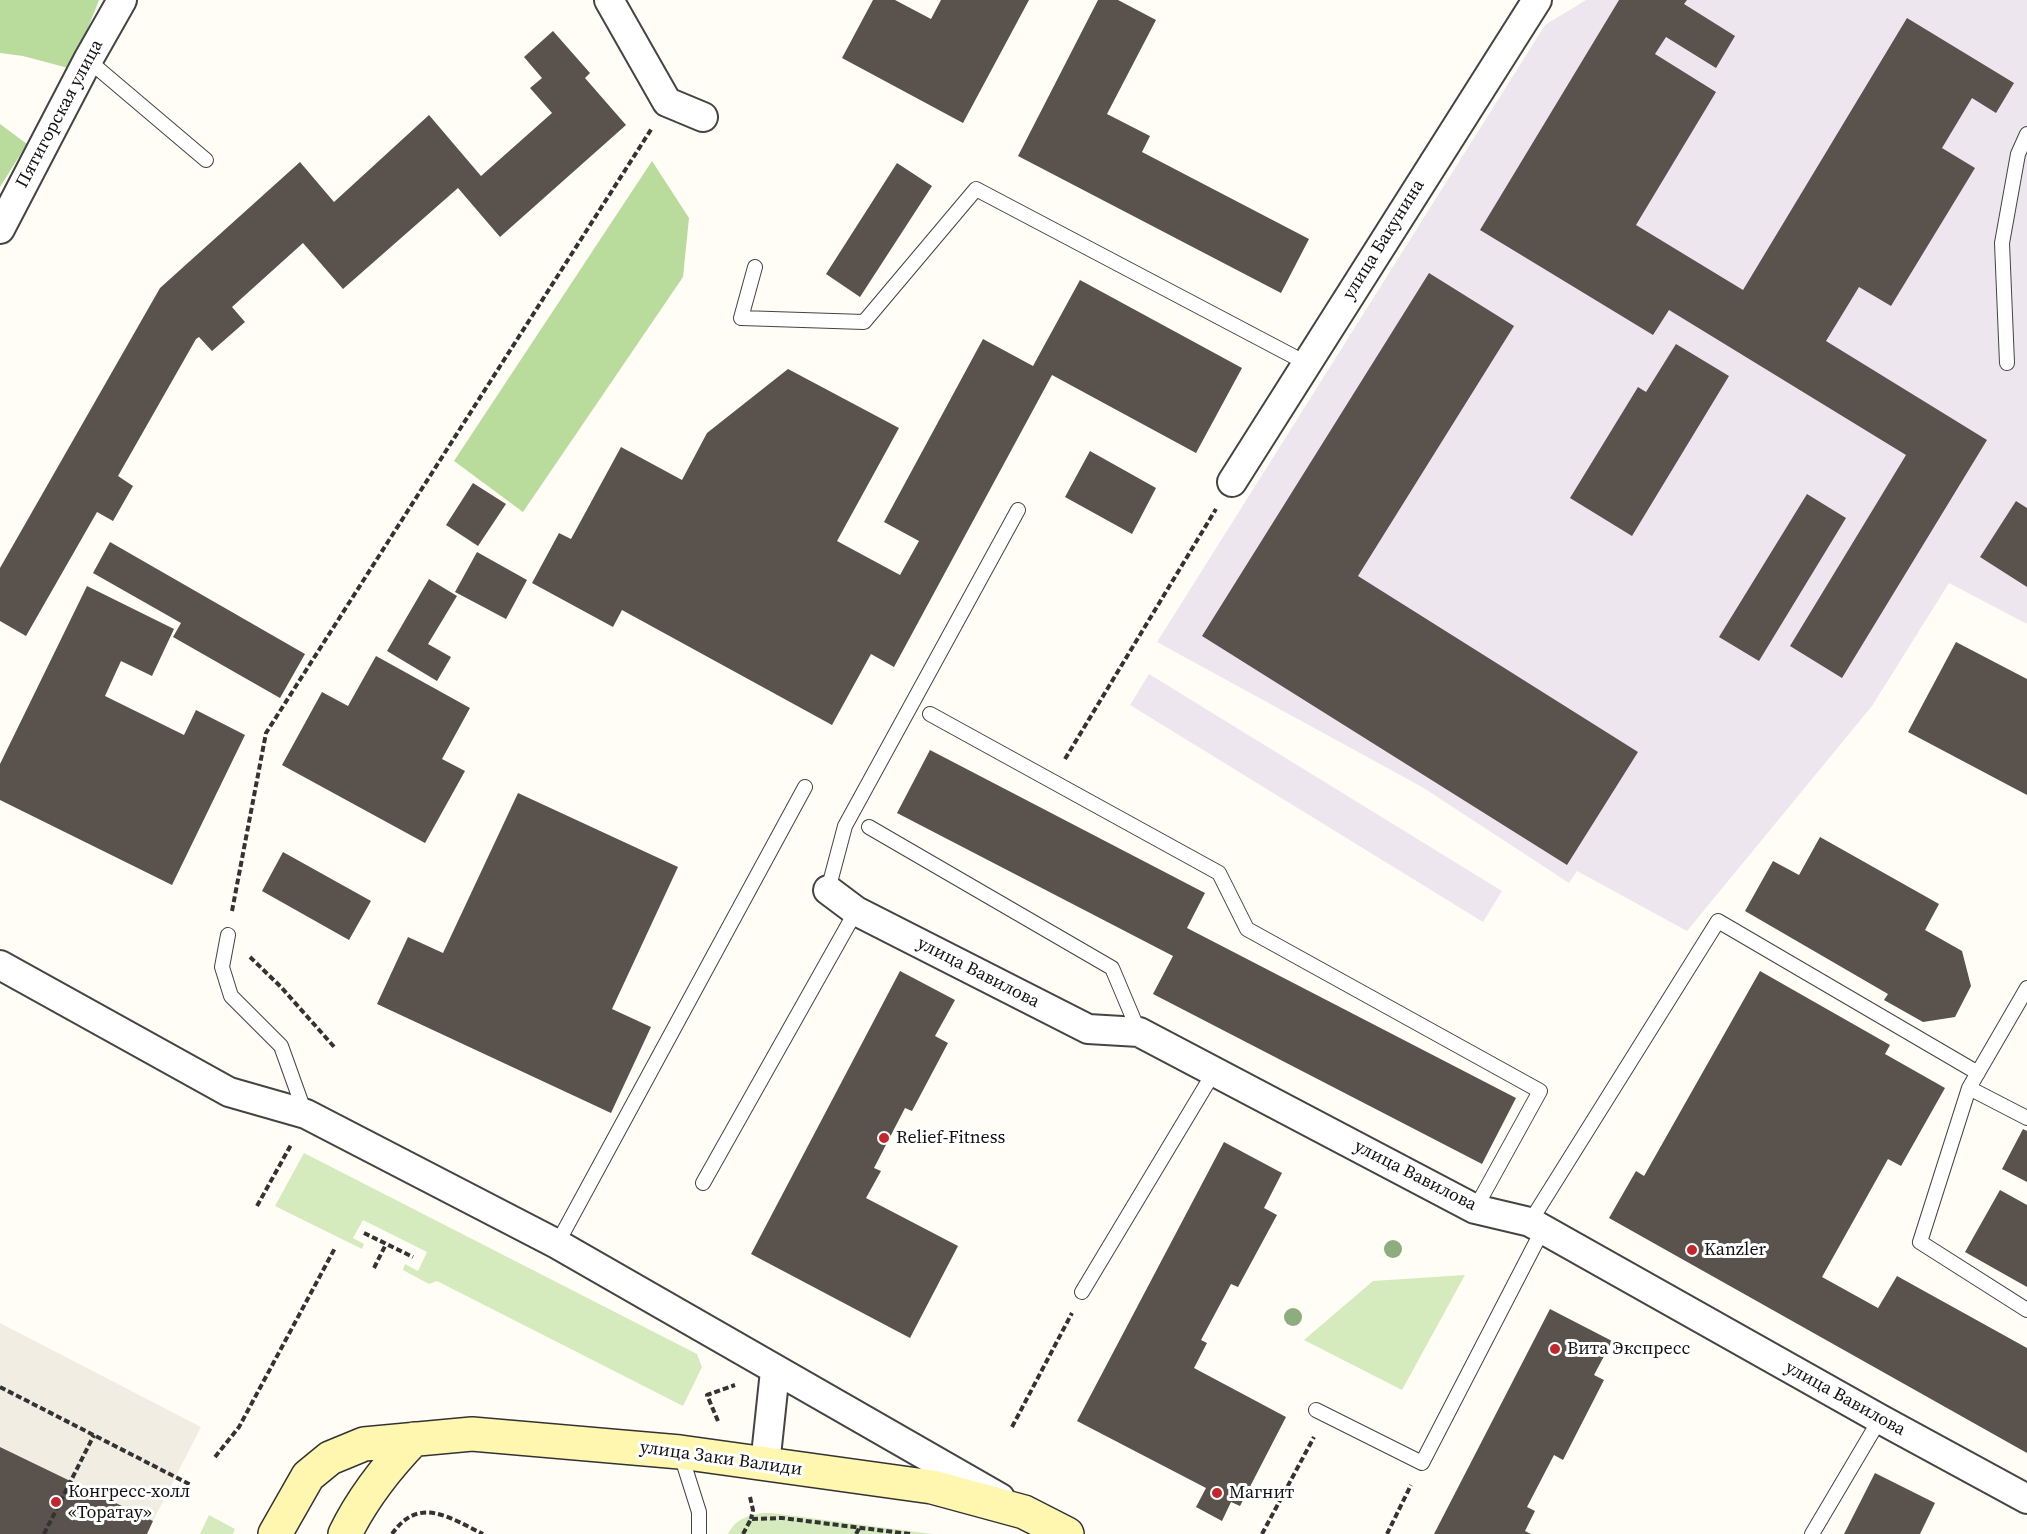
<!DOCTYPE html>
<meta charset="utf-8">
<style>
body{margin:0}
canvas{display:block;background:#fffdf5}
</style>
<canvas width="2027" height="1534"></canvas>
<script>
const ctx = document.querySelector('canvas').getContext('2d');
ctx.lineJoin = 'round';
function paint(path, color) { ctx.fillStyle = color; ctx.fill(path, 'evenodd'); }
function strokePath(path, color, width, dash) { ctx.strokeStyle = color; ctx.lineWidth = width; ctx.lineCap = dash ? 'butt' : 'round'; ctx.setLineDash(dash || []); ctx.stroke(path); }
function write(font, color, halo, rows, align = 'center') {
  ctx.font = font + ' "Source Serif 4",serif'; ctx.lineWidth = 6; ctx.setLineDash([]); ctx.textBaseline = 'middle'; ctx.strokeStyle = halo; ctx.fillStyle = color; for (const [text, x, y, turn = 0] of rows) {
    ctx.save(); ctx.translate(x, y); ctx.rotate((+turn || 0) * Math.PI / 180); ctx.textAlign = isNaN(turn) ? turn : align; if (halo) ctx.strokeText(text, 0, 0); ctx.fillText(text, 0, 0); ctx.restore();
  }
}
paint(new Path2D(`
 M1586 0H2027V624L1949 583 1872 706 1687 931 1577 871 1569 883 1422 787 1157 642 1545 25Z
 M1149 674 1502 891 1483 922 1130 705Z`), '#eee6ef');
paint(new Path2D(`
 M304 1153 697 1354 702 1367 683 1406 437 1281 429 1284 403 1270 405 1264 418 1271 427 1252 363 1220 353 1238 364 1244 362 1249 275 1206Z
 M1465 1275 1402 1390 1304 1340 1373 1281Z
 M763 1513H771L933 1534H728C736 1519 746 1516 763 1513Z
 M209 1515 235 1529 233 1534H200Z`), '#d5ebbd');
paint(new Path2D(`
 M0 0H99L72 69 23 56 0 53Z
 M0 124 27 144 0 187Z
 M652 161 689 218 683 277 523 512 454 461Z`), '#b9dc9c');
paint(new Path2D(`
 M0 1323 201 1427 153 1521 0 1447Z`), '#f1ede2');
paint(new Path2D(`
 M873 0H895L931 19 941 0H1029L963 123 842 58Z
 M1098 0H1118L1156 20 1107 114 1150 136 1142 152 1309 239 1281 293 1018 156Z
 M1619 0H1687L1684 4 1735 36 1716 68 1666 37 1655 54 1716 92 1636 225 1743 290 1907 18 2014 83 1996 113 1972 98 1942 148 1975 168 1891 306 1859 287 1826 341 1987 440 1842 678 1790 646 1906 455 1669 310 1653 335 1480 230Z
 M553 31 590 73 585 78 626 125 500 237 458 188 343 289 303 243 232 307 245 322 212 351 199 337 196 339 118 476 133 486 113 521 97 512 26 636 0 621V568L160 288 300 162 334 202 429 115 481 176 552 113 530 88 542 78 524 57Z
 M897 163 932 186 860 297 826 274Z
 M1429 273 1514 326 1358 576 1638 752 1567 865 1202 636Z
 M1080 280 1242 368 1196 453 1052 375 894 667 871 654 832 725 622 610 613 627 532 583 559 533 571 539 621 447 682 480 707 433 788 369 899 428 837 541 900 575 919 541 884 522 983 339 1033 366Z
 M1676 344 1729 376 1632 536 1570 498 1638 387 1646 392Z
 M1090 451 1156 488 1132 534 1065 497Z
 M473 483 506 504 478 546 446 525Z
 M1807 494 1846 518 1759 661 1719 637Z
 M2016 501 2027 508V587L1980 557Z
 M110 542 305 654 280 698 173 637 181 623 93 573Z
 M477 552 527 580 506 619 455 592Z
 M429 579 457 596 428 644 451 657 437 681 387 651Z
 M87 586 174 629 152 676 121 661 105 696 184 735 196 710 245 735 172 885 0 800V764Z
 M1956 642 2027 679V795L1908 732Z
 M376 656 470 708 442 759 465 771 425 843 282 765 322 692 348 706Z
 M930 750 1205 893 1187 928 1516 1098 1482 1164 1153 994 1173 956 897 813Z
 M518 793 678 867 612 1009 651 1027 611 1113 377 1004 408 937 443 953Z
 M1820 837 1939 904 1925 930 1962 951 1971 986 1955 1017 1923 1022 1884 1000 1888 994 1745 911 1773 861 1799 875Z
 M283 852 371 901 349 940 262 891Z
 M900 971 955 1000 935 1036 948 1043 912 1111 905 1108 874 1168 881 1171 866 1198 958 1246 910 1338 751 1254Z
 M1760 971 1890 1045 1885 1054 1945 1088 1901 1166 1888 1159 1822 1277 1878 1308 1897 1276 2027 1348V1453L1609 1218 1636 1171 1644 1176Z
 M2023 1129 2027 1131V1182L2002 1169Z
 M1224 1142 1282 1173 1264 1208 1277 1215 1238 1287 1231 1284 1201 1340 1207 1343 1194 1368 1286 1417 1240 1506 1231 1502 1222 1521 1196 1507 1206 1488 1077 1421Z
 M2000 1190 2027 1205V1287L1965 1252Z
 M1550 1309 1612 1341 1594 1375 1604 1380 1563 1460 1554 1455 1527 1507 1535 1511 1525 1531 1531 1534H1434Z
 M0 1447 153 1521 147 1534H0Z
 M1875 1473 1935 1503 1920 1534H1844Z`), '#5a524d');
const service = new Path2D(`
 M88 60 206 160
 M755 267 741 318 864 322 976 189 1306 363
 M2007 363 2002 243 2018 154 2027 134
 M930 714 1219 873 1247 929 1540 1091 1475 1209
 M869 827 1112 968 1139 1032
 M828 890 845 826 1018 510
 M228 935 222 967 231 996 281 1046 305 1113
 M2027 988 1969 1088 2027 1118
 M1969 1088 1920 1242 2027 1310
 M703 1183 856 911
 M1530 1222 1718 921 1978 1073
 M557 1244 805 787
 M1082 1292 1214 1072
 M1316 1410 1422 1463 1543 1229
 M680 1452 699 1512V1534
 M1812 1534 1880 1419`);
const minor = new Path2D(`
 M609 0 667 102 703 117
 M0 229 88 60 122 0
 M1232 482 1537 0
 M828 890 856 911 1088 1029 1139 1032 1475 1209 1530 1222 1880 1419 2027 1499
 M0 965 229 1092 306 1114 557 1244 1000 1498
 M765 1465 775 1371`);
const secondary = new Path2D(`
 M275 1534 308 1476 330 1458 364 1444 472 1434 680 1452 932 1487 1024 1512 1067 1534
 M345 1534C363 1497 386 1468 414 1439`);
strokePath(service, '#444', 16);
strokePath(minor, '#444', 32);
strokePath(secondary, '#333', 36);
strokePath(new Path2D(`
 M1065 759 1216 509
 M232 911 266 733 652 128
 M250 957 281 987 336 1049
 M257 1206 292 1143
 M364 1233 413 1257
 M374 1268 386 1244
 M0 1387 191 1485
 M718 1421 707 1395 735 1385
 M1012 1427 1072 1313
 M215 1457 239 1427 335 1248
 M750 1497 753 1510 751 1519
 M44 1534 94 1435
 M392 1534C419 1495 450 1518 483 1534
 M743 1534 751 1519 782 1518 910 1534
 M856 1534 860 1527
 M1262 1534 1314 1437
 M1387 1534 1411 1485`), '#333', 4, [6, 3]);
strokePath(service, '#fff', 14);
strokePath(minor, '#fff', 28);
strokePath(secondary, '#fff6b0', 33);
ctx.fillStyle = '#8dad7f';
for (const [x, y] of [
 [1393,1249],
 [1293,1317]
]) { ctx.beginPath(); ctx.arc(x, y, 9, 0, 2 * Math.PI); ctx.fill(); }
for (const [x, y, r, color] of [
 [884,1138,6,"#c4262e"],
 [1692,1250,6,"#c4262e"],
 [1555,1349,6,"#c4262e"],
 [1217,1493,6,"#c4262e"],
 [56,1502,6,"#c4262e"]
]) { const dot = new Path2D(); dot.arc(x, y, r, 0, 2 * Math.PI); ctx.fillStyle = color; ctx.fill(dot); strokePath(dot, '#fff', 2); }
write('18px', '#111', '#fff', [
 ["Пятигорская улица",60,114,-62],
 ["улица Бакунина",1384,240,-58],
 ["улица Вавилова",978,973,27],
 ["улица Вавилова",1415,1176,27],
 ["улица Вавилова",1845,1399,29],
 ["улица Заки Валиди",721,1459,8]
]);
write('18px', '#111', '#fff', [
 ["Relief-Fitness",896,1138],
 ["Kanzler",1704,1250],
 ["Вита Экспресс",1567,1349],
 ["Конгресс-холл",68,1492],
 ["«Торатау»",68,1513],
 ["Магнит",1229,1493]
], 'left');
</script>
